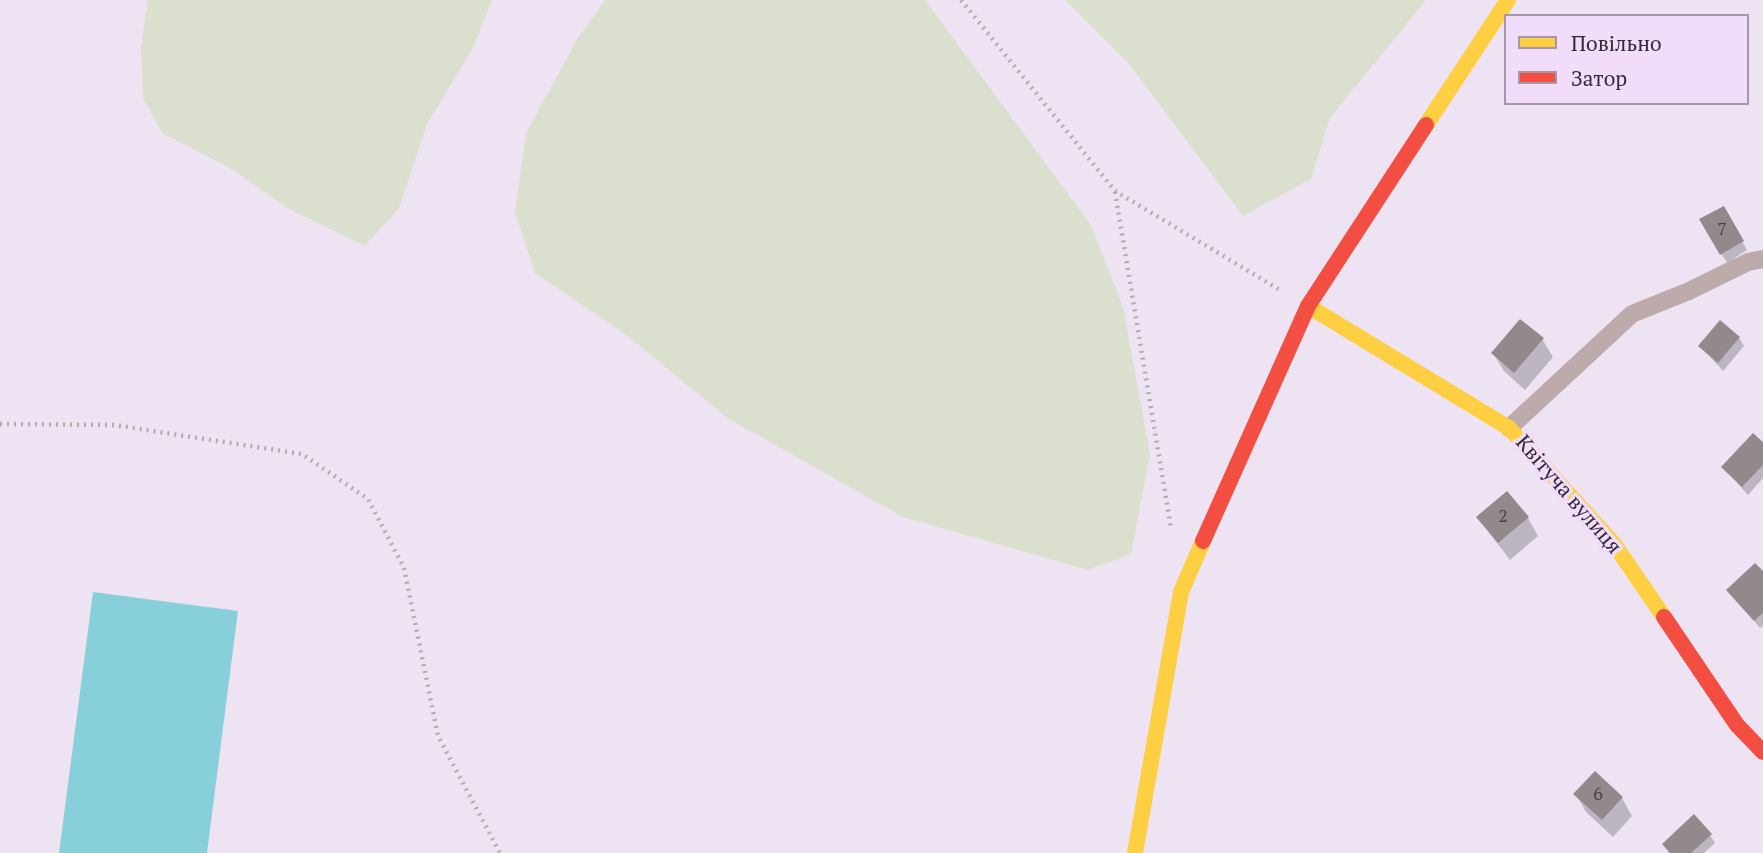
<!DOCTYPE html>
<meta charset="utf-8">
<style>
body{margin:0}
#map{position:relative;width:1763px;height:853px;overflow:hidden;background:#eee3f3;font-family:"PT Serif",serif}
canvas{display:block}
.legend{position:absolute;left:1504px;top:14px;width:245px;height:91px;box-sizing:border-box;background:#f1ddf9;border:2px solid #a596ab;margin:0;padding:9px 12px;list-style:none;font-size:21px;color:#322b35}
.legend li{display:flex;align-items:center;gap:14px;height:35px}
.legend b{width:35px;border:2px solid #a596ab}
</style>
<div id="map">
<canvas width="1763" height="853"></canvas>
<ul class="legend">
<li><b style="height:9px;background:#ffcf43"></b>Повільно</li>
<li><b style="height:9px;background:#f24e42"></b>Затор</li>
</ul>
</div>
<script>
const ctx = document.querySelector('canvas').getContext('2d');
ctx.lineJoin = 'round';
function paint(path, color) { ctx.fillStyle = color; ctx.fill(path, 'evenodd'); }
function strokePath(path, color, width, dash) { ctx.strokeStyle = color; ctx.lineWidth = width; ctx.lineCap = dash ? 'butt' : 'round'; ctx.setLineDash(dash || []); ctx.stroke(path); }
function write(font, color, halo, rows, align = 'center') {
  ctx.font = font + ' "PT Serif",serif'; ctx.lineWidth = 7; ctx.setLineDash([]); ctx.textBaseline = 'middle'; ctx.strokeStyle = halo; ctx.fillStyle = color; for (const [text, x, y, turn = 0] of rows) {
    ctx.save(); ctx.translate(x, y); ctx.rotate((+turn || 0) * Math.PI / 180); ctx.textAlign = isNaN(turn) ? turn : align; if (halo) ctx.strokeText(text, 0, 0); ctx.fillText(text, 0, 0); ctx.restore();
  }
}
paint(new Path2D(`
 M148 0H492L472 50 427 124 399 208 365 246 287 208 230 168 162 133 143 98 141 47Z
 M605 0H925L1091 225 1123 307 1150 454 1131 554 1088 570 903 517 729 419 626 335 535 273 515 212 526 133 578 38Z
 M1065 0H1426L1330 118 1311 179 1243 216 1129 64Z`), '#dbdfce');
paint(new Path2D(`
 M93 592 238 611 207 853H59Z`), '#88d0d9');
paint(new Path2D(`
 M1723 208 1747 250 1727 263 1701 220Z
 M1739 338 1744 346 1723 371 1700 346Z
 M1542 339 1553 357 1525 390 1504 371 1493 353Z
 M1763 445V478L1748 495 1723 467Z
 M1478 518H1528L1538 536 1510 560Z
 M1763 574V626L1760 628 1728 590Z
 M1576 794 1622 798 1632 816 1613 837 1586 812Z
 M1710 835 1715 843 1704 853H1669L1664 844Z`), '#0003');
paint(new Path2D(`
 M1724 206 1744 241 1720 255 1699 219Z
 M1520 319 1544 338 1514 373 1491 353Z
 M1720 320 1740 337 1718 363 1698 346Z
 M1753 433 1763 442V465L1742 487 1721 467Z
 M1507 491 1529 517 1498 543 1476 517Z
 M1755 563 1763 571V613L1754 621 1726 590Z
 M1595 771 1623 797 1602 820 1573 794Z
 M1694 814 1712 834 1691 853H1670L1662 844Z`), '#93898d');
strokePath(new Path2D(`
 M961 0 1115 191 1280 290
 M1115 192 1171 528
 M0 424 114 425 302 454 368 499 404 568 438 736 500 853`), '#b7a9ac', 4.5, [2, 5]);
strokePath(new Path2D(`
 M1509 428 1632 314 1689 291 1748 262 1763 259`), '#bdaaaa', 18);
strokePath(new Path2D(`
 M1426 125 1508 0
 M1308 306 1509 428 1614 544 1664 617
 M1135 853 1181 592 1203 541`), '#ffcf43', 16);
strokePath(new Path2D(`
 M1203 541 1308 306 1426 125
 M1664 617 1737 725 1763 752`), '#f24e42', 16);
write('18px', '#4a424b', null, [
 ["7",1722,230],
 ["2",1503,517],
 ["6",1598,795]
]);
write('21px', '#322b35', '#f1ddf9', [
 ["Квітуча вулиця",1568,495,49]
]);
</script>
